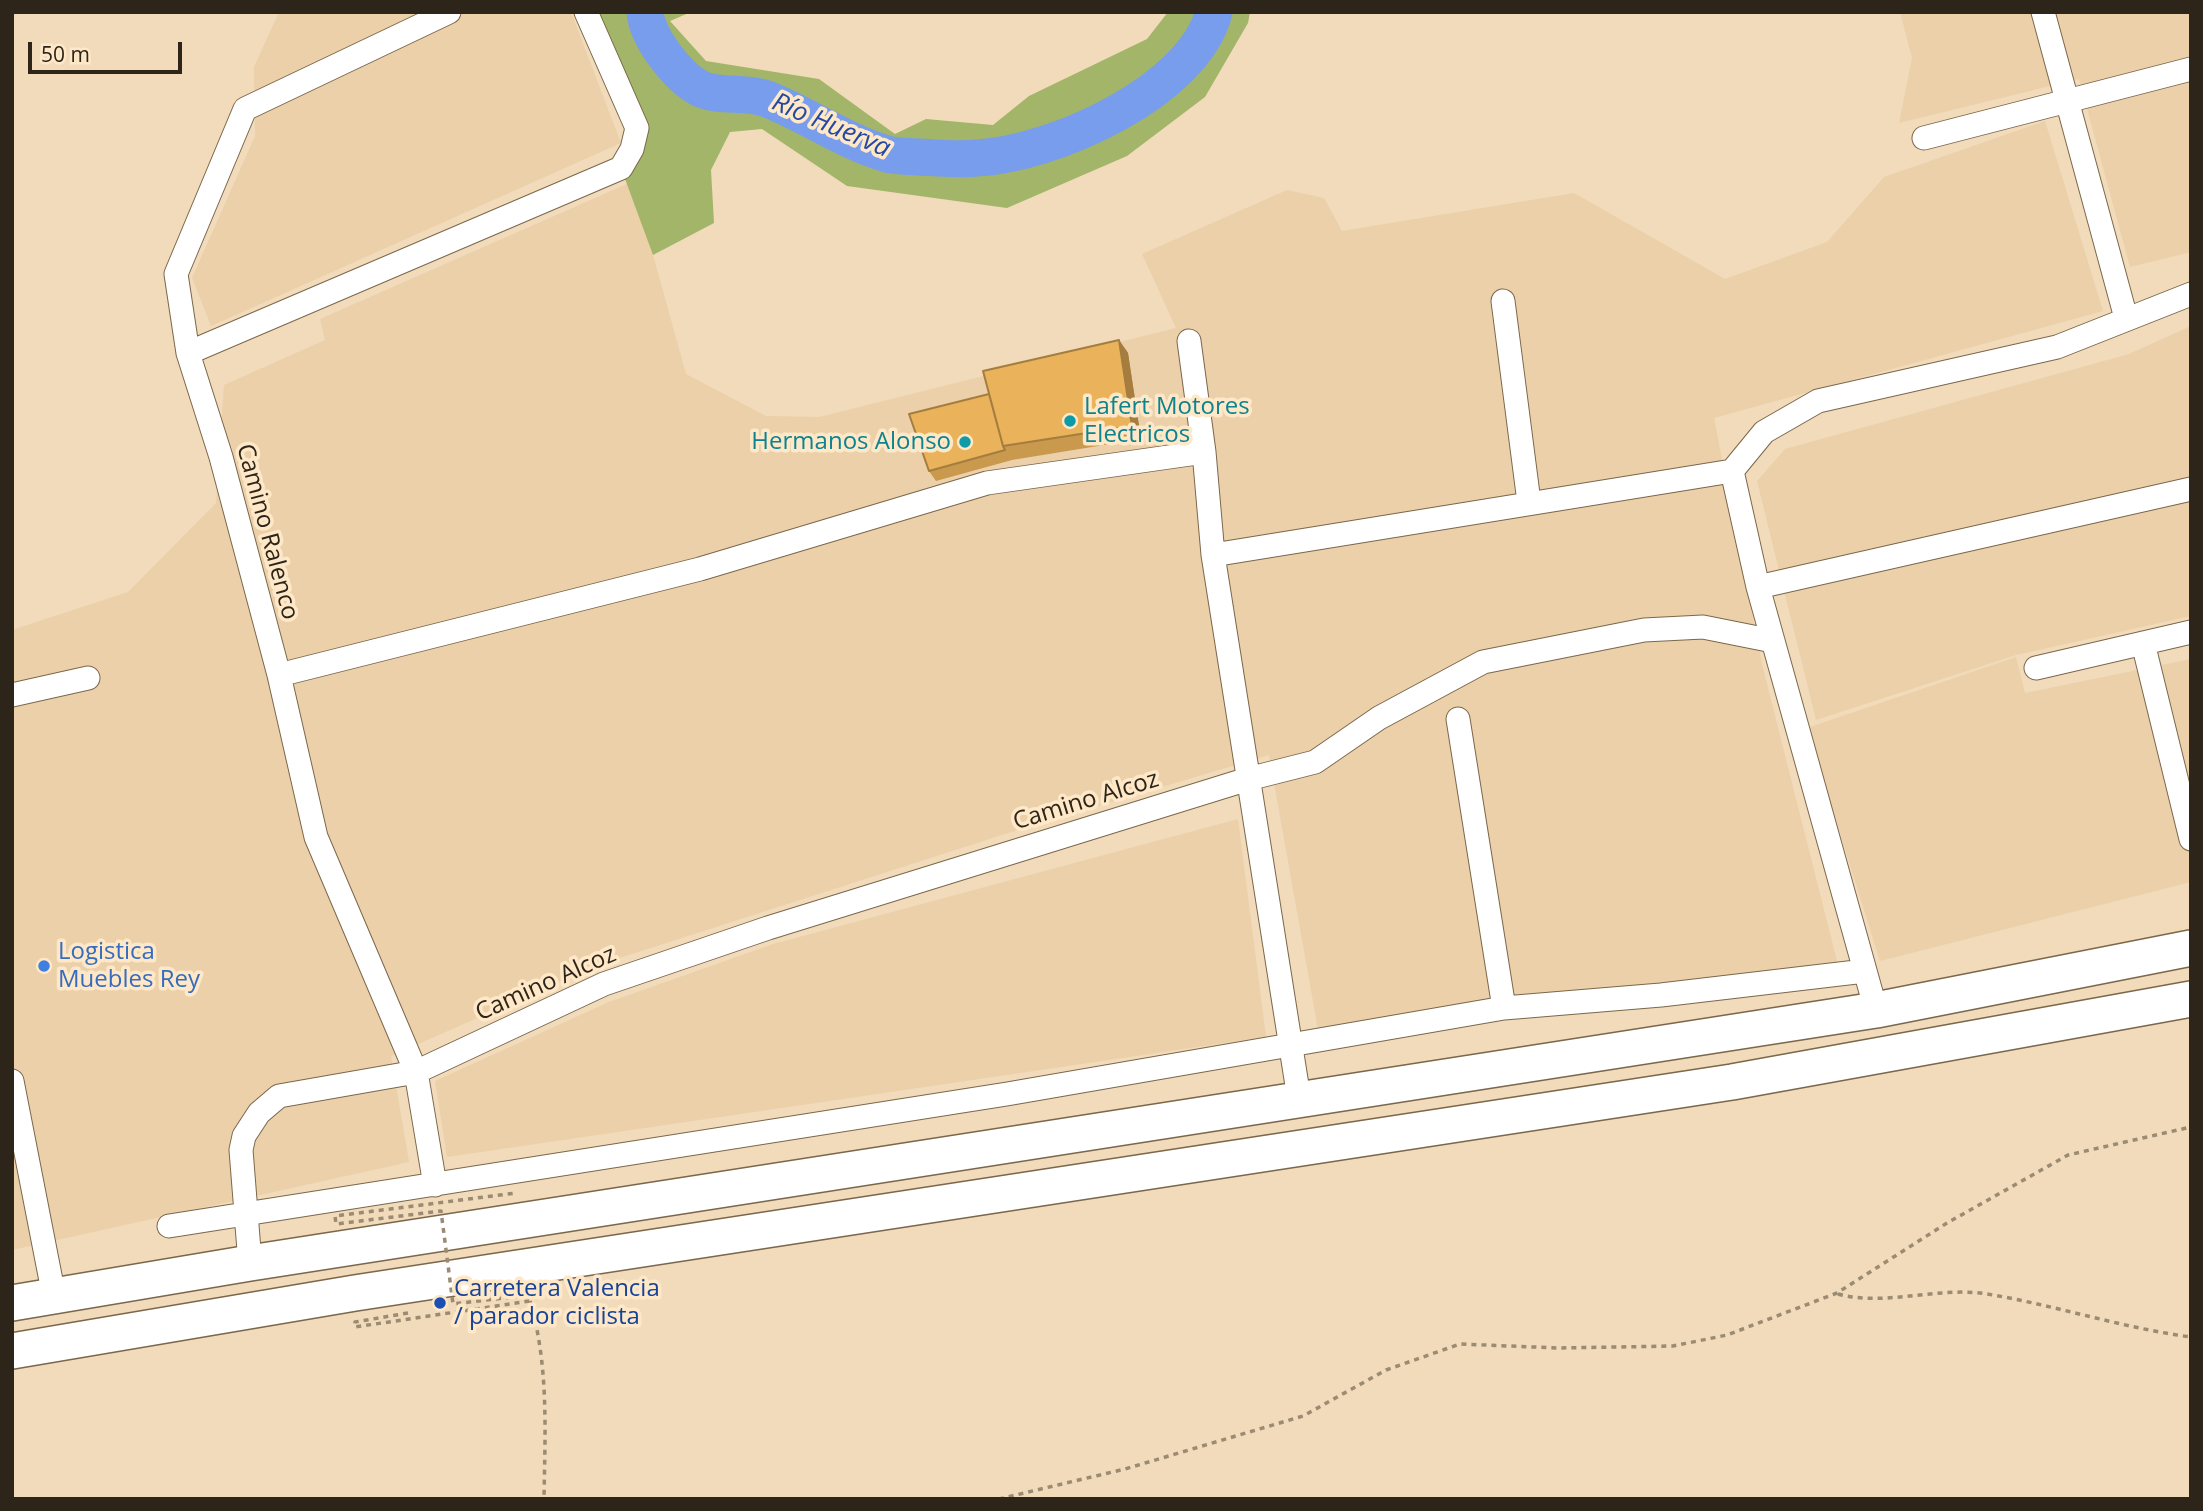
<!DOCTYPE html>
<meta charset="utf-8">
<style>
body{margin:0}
#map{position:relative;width:2203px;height:1511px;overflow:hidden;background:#f1dbba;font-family:"Open Sans",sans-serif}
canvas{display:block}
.frame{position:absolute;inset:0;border:14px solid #2d2519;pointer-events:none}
.scale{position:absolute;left:28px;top:42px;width:154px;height:32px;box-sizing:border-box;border:4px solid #2d2519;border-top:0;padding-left:9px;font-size:21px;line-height:24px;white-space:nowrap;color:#2d2519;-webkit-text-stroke:5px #fee8c7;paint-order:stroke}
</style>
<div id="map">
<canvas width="2203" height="1511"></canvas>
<div class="frame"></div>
<div class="scale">50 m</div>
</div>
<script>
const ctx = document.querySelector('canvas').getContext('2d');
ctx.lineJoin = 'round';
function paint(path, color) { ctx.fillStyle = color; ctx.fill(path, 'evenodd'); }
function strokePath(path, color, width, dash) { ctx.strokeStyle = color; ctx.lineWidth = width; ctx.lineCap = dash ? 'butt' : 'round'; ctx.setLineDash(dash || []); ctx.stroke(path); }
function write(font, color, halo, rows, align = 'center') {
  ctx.font = font + ' "Open Sans",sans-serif'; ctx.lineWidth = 7; ctx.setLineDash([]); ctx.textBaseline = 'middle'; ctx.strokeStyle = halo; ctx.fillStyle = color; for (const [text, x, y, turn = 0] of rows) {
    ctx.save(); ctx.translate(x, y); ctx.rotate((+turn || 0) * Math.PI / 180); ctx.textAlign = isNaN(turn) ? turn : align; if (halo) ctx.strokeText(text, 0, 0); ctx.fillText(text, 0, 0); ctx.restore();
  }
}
paint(new Path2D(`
 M279 12H571L621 143 211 326 192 278 255 136 254 67Z
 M1900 12H2191V252L2130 267 2079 79 1899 123 1912 58Z
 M2045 121 2103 311 1714 418 1762 664 1841 977 1319 1035 1269 755 1005 834 598 965 391 1056 409 1162 12 1250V630L128 592 216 503 224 385 325 340 320 319 629 183 653 255 686 374 766 416 819 417 1176 328 1142 254 1287 190 1324 198 1342 231 1574 193 1725 279 1827 242 1884 177Z
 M2191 326V616L2016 655 1816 720 1757 481 1785 449 2129 354Z
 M2016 657 2025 693 2191 659V882L1880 961 1807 728Z
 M1238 819 1266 1037 447 1157 435 1081 609 1002 773 944Z`), '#ebd0aa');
paint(new Path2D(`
 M586 12H691L670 21 706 61 819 79 895 134 926 119 993 125 1029 96 1147 39 1168 12H1250L1248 23 1205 97 1127 156 1007 208 847 186 762 129 730 132 711 170 714 223 653 255 621 168 632 149Z`), '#a3b569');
strokePath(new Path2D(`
 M645 12C647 37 677 76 699 88 718 98 746 91 767 99 808 115 845 142 887 154 897 157 909 156 919 157 938 158 958 160 977 158 1053 154 1193 92 1214 12`), '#779dec', 37);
const minor = new Path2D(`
 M2043 12 2126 318
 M1924 138 2191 69
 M1503 301 1529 502
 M1189 341 1204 452 1213 555 1299 1098
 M188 353 621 168 632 149 637 128 586 12
 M1732 471 1758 587 1876 1010
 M1213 555 1732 471 1764 432 1818 401 2057 347 2191 294
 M1758 587 2191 489
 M2143 643 2191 839
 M2036 668 2191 632
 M279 675 700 569 987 483 1204 452
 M12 695 88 678
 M1458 719 1504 1008
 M12 1081 54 1296
 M435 1185 416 1072 316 837 279 675 221 457 188 353 176 274 245 109 449 12
 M169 1226 1007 1094 1504 1008 1661 995 1865 971
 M250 1263 241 1150 244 1136 259 1113 279 1096 416 1072 604 984 768 928 1248 779 1315 762 1379 718 1483 662 1644 630 1703 627 1773 641`);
const highway = new Path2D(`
 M12 1303 250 1263 1876 1010 2191 948
 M12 1351 355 1293 1732 1082 2191 999`);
strokePath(minor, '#7b674b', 25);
strokePath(highway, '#7b674b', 38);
strokePath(new Path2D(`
 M1838 1294C1885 1307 1938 1286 1987 1294 2055 1305 2122 1328 2191 1337
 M530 1301C549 1366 545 1432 544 1499
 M999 1499 1125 1469 1303 1416 1386 1370 1460 1344 1558 1348 1673 1346 1727 1335 1837 1293 1947 1223 2068 1155 2191 1127`), '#9b8b73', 3.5, [5, 5]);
strokePath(minor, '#fff', 23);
strokePath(highway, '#fff', 35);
strokePath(new Path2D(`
 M408 1313 355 1322V1327L530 1301 529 1295 453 1304 441 1211 336 1224 335 1216 516 1193`), '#9b8b73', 3.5, [5, 5]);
paint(new Path2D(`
 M1119 340 1128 353 1141 439 1012 460 936 481 929 471Z`), '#c9994d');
paint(new Path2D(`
 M1119 340 1128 353 1141 439 1132 426Z`), '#a47d3f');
const building = new Path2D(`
 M1119 340 1132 426 1003 446 983 371Z
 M989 394 1003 446 1005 450 929 471 909 414Z`);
paint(building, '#eab25a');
strokePath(building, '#a47d3f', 2);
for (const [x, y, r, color] of [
 [1070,421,7,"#0f9aa8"],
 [965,442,7,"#0f9aa8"],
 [44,966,7,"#3f7fe0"],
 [440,1303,7,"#1a4fb4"]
]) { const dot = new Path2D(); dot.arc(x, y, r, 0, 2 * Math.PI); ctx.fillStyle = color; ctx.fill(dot); strokePath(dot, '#fee8c7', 2.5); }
write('24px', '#0d838f', '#fee8c7', [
 ["Lafert Motores",1084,407],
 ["Electricos",1084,435],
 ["Hermanos Alonso",951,442,"right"]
], 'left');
write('24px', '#2d2519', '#fee8c7', [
 ["Camino Ralenco",267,532,75],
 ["Camino Alcoz",1086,801,-17],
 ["Camino Alcoz",546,984,-24]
]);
write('24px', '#366cbe', '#fee8c7', [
 ["Logistica",58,952],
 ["Muebles Rey",58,980]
], 'left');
write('24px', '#164399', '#fee8c7', [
 ["Carretera Valencia",454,1289],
 ["/ parador ciclista",454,1317]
], 'left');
write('italic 26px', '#2349a4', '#fee8c7', [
 ["Río Huerva",831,126,23]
]);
</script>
